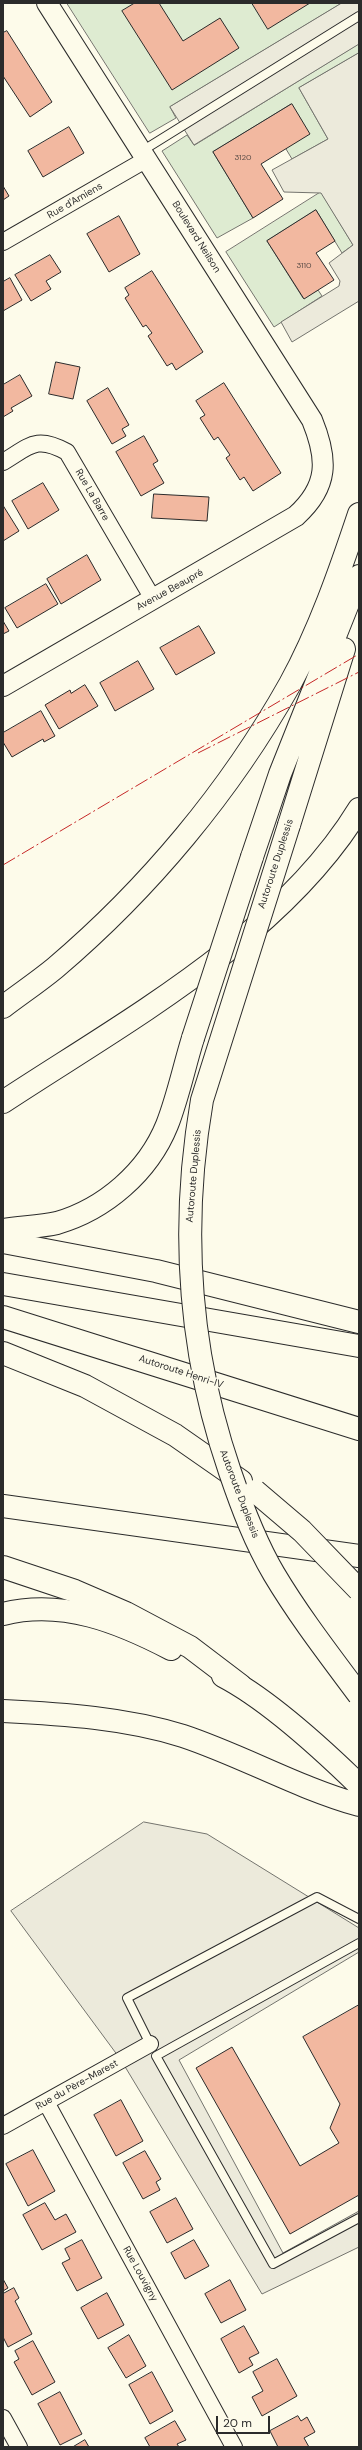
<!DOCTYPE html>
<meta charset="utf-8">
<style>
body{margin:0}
#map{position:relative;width:362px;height:2450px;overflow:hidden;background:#fdfbea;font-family:"DM Sans",sans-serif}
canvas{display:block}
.frame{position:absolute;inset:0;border:4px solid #2b2b2b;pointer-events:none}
.scale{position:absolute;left:216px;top:2416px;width:54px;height:18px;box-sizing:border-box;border:2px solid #2b2b2b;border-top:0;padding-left:5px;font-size:12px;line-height:14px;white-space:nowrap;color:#2b2b2b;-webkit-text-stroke:3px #fdfbea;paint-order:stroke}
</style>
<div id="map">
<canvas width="362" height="2450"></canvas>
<div class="frame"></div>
<div class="scale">20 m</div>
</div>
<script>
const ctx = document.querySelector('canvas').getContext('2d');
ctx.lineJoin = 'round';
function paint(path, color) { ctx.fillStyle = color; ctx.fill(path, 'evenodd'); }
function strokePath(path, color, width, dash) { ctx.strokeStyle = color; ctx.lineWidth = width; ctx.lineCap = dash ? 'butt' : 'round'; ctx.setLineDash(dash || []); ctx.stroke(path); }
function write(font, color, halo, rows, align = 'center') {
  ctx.font = font + ' "DM Sans",sans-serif'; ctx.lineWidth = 3; ctx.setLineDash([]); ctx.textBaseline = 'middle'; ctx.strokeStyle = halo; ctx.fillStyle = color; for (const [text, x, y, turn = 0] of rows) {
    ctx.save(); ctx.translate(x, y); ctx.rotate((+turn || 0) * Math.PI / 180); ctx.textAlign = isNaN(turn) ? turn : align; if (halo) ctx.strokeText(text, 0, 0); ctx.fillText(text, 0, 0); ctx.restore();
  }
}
const green = new Path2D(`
 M67 3H342L170 107 176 118 150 133Z
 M359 44V53L299 88 328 139 292 159 286 149 291 104 213 152 253 218 217 238 162 151 187 135 194 145Z
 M321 192 353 245 342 253 316 210 267 241 303 298 318 290 322 296 274 327 226 252Z`);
paint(green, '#deebd1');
strokePath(green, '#74746e', 1);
const parking = new Path2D(`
 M342 3H359V44L194 145 170 107Z
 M359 53V301L292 342 281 322 339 286 340 281 329 263 353 245 321 193 284 192 272 170 328 139 299 88Z
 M144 1822 207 1834 359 1928V1952L179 2060 283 2253 359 2211V2247L262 2294 121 2060 11 1911Z`);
paint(parking, '#eceadb');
strokePath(parking, '#74746e', 1);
const building = new Path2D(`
 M135 3H159L183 41 220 18 239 48 172 90 122 11Z
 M252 3H310L268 29Z
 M7 31 52 102 30 117 3 76V33Z
 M292 104 310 134 261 164 283 199 253 218 213 152Z
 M69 127 84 153 43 177 28 151Z
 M3 186 9 196 3 200Z
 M316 210 335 241 316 253 334 280 304 299 267 241Z
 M119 216 140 254 109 272 87 234Z
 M50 255 61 272 46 281 51 289 31 301 15 275Z
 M152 271 203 352 176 370 172 363 167 366 148 336 152 333 146 325 143 327 125 298 129 295 125 288Z
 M10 278 22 300 3 311V282Z
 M56 362 80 367 73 399 49 394Z
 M20 375 32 396 11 408 13 411 3 417V385Z
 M224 383 281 473 253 491 244 477 240 480 226 458 230 455 218 437 214 440 200 418 205 415 196 401Z
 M108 388 129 425 122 429 126 436 112 444 87 401Z
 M144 436 158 461 153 464 164 483 141 496 116 452Z
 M43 483 59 510 28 529 12 501Z
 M154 494 209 497 207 521 152 518Z
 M4 507 19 531 3 541V508Z
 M87 555 101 580 61 604 47 579Z
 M46 584 58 604 17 628 5 608Z
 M3 621 9 631 3 634Z
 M199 626 215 653 176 675 160 648Z
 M138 661 154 689 115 711 100 683Z
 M85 685 98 706 59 729 45 705 70 690 71 693Z
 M41 711 55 736 44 742 43 739 12 757 3 742V733Z
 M359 2005V2195L290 2234 196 2068 232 2047 300 2166 339 2143 330 2128 340 2104 303 2037Z
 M121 2100 143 2141 116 2156 94 2115Z
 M33 2150 55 2191 28 2206 6 2164Z
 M145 2151 161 2179 156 2182 160 2190 143 2199 123 2163Z
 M176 2198 193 2229 167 2243 150 2212Z
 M45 2203 55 2220 66 2214 76 2232 42 2250 23 2215Z
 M82 2240 102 2278 77 2291 62 2263 70 2259 65 2249Z
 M194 2240 209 2266 185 2279 171 2253Z
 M3 2279 8 2288 3 2291Z
 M230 2280 246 2310 221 2323 205 2294Z
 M14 2288 19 2298 15 2301 32 2334 8 2347 3 2337V2294Z
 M107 2293 124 2325 98 2339 81 2308Z
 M244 2326 259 2353 249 2358 253 2365 239 2373 221 2339Z
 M129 2335 146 2366 126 2378 108 2348Z
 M33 2341 55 2382 32 2395 14 2362 19 2359 15 2351Z
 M277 2359 297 2396 262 2416 252 2397 263 2391 253 2372Z
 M152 2372 173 2411 150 2424 129 2385Z
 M60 2392 82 2434 60 2445 38 2404Z
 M298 2416 301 2421 307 2417 315 2432 304 2438 309 2447H278L270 2431Z
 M175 2421 186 2440 177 2444 179 2447H150L145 2438Z
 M85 2440 89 2447H73Z`);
paint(building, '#f2b8a0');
strokePath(building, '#2b2b2b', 1);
const service = new Path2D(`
 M142 151 359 16
 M359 1943 156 2056 273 2264 359 2218
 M151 2046 127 1998 317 1897 359 1919`);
const minor = new Path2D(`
 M3 242 147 159
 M3 462C30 446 36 435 67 452L153 599
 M46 2102 234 2447
 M3 2126 150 2044
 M3 2418 19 2447`);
const tertiary = new Path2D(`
 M3 686 296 516C329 486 328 459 312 420L47 3`);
const trunk = new Path2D(`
 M3 1242 156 1271 359 1322
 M3 1614C63 1599 119 1622 171 1649
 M223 1676C269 1700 321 1748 359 1785
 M3 1711C63 1714 126 1718 183 1736 243 1756 298 1788 359 1805`);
const motorway = new Path2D(`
 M289 825 344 649
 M252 857 280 774 359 576
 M3 1007C20 994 38 982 55 968 148 889 230 791 290 684 319 631 340 571 359 514
 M3 1102C126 1021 281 937 359 809
 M3 1230C21 1227 40 1227 57 1223 105 1209 148 1172 167 1125 178 1097 184 1067 193 1038
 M3 1284 359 1346
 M3 1317 359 1429
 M3 1353 85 1386 175 1435 241 1481
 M3 1506 359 1556
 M3 1567 75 1591 126 1613 190 1647 240 1685`);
strokePath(service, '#2b2b2b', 10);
strokePath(minor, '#2b2b2b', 18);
strokePath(tertiary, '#2b2b2b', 22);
strokePath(trunk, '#2b2b2b', 24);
strokePath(motorway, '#2b2b2b', 24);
strokePath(service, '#fdfbea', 8);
strokePath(minor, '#fdfbea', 16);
strokePath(tertiary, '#fdfbea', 20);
strokePath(trunk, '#fdfbea', 22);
strokePath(motorway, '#fdfbea', 22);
const motorwayBridge = new Path2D(`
 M289 825 202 1100C180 1227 188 1350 230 1472 242 1507 255 1542 274 1574 299 1616 330 1656 359 1695
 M193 1038 252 857
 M255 1491 302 1531 359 1590`);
strokePath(motorwayBridge, '#2b2b2b', 24, []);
strokePath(motorwayBridge, '#fdfbea', 22);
strokePath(new Path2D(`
 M198 753 359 672
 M3 865 359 654`), '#c62828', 1, [14, 3, 2, 3]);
write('8px', '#5d4e48', null, [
 ["3120",243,158],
 ["3110",304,266]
]);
write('10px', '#2b2b2b', '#fdfbea', [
 ["Rue d'Amiens",75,201,-30],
 ["Boulevard Neilson",196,237,58],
 ["Rue La Barre",92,495,60],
 ["Avenue Beaupré",170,590,-29],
 ["Autoroute Duplessis",276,864,-72],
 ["Autoroute Duplessis",194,1176,-85],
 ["Autoroute Henri-IV",181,1372,18],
 ["Autoroute Duplessis",239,1494,69],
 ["Rue du Père-Marest",77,2085,-29],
 ["Rue Louvigny",140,2274,61]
]);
</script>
